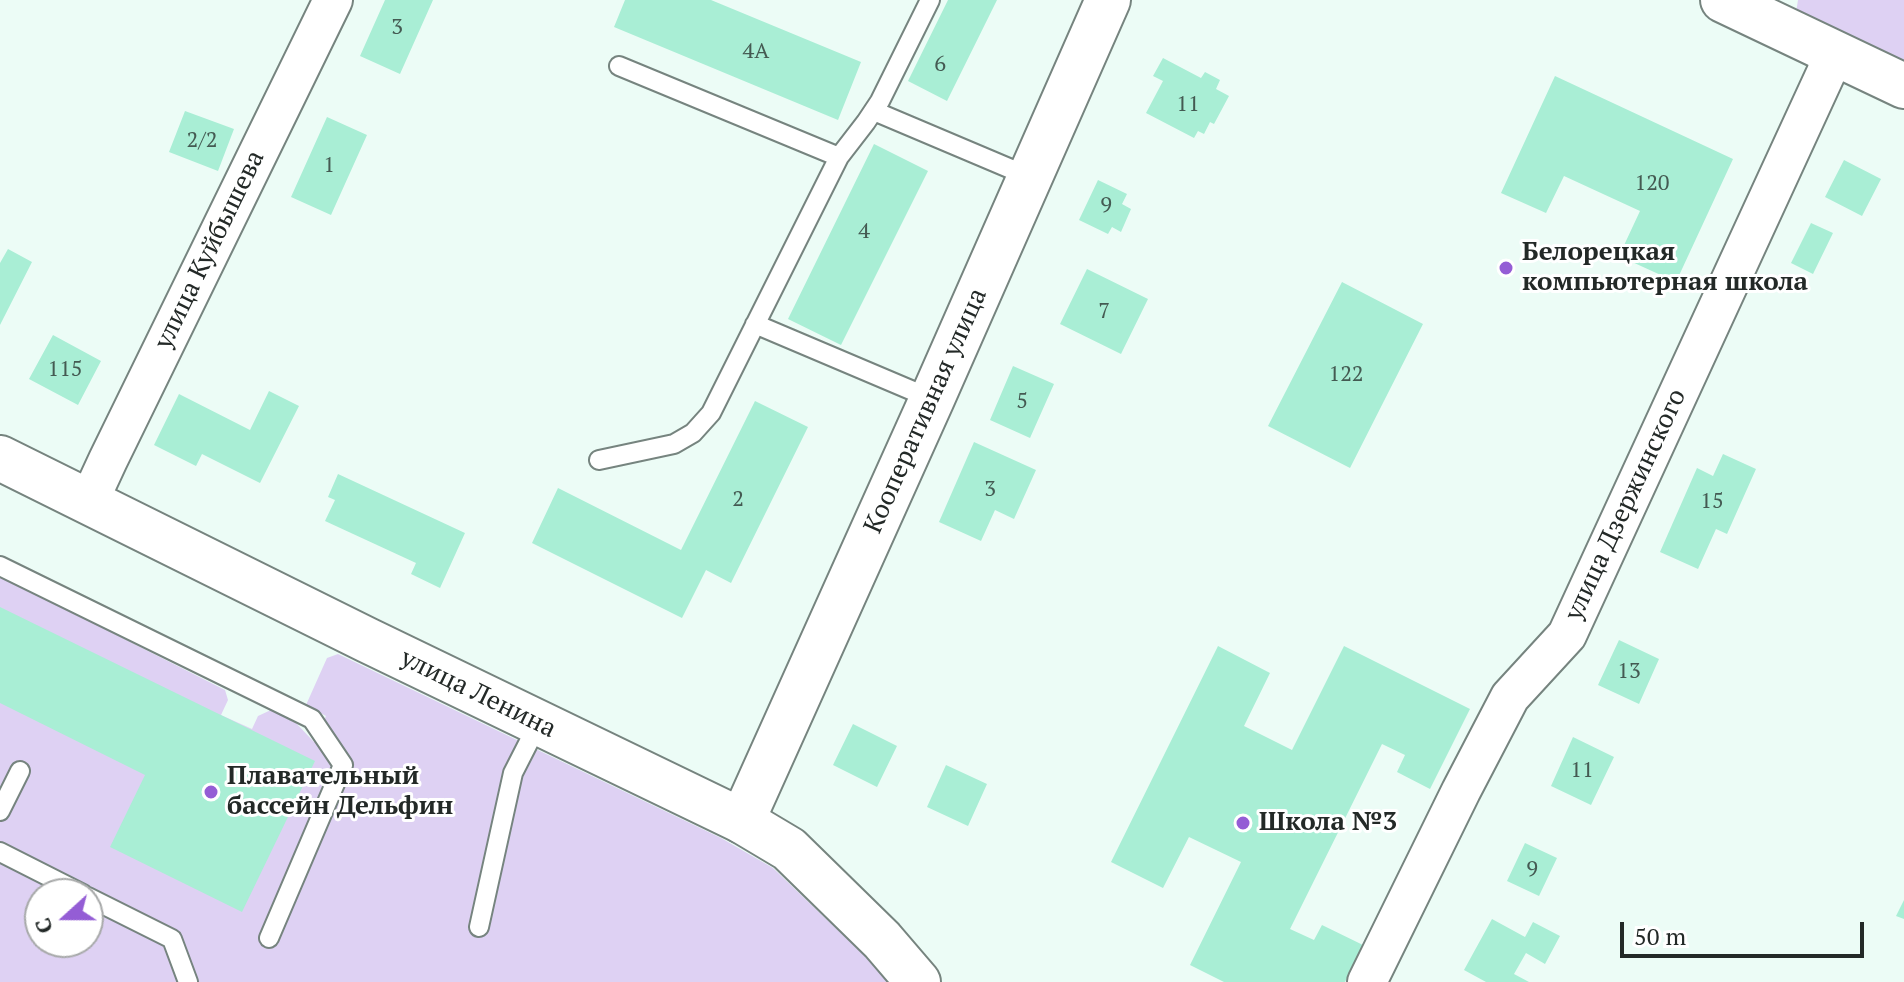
<!DOCTYPE html>
<meta charset="utf-8">
<style>
body{margin:0}
#map{position:relative;width:1904px;height:982px;overflow:hidden;background:#ecfcf6;font-family:"PT Serif",serif}
canvas{display:block}
.north{position:absolute;left:24px;top:878px;width:80px;height:80px;box-sizing:border-box;background:#fff;border:2px solid #a7a9a9;border-radius:50%;rotate:249deg;font-size:22px;font-weight:700;line-height:32px;text-align:center;color:#232927}
.north::after{content:'';display:block;margin:auto;width:28px;height:36px;background:#945dd5;clip-path:polygon(50% 0,100% 100%,50% 72%,0 100%)}
.scale{position:absolute;left:1620px;top:922px;width:244px;height:36px;box-sizing:border-box;border:4px solid #232927;border-top:0;padding-left:10px;font-size:24px;line-height:28px;white-space:nowrap;color:#232927;-webkit-text-stroke:6px #fff;paint-order:stroke}
</style>
<div id="map">
<canvas width="1904" height="982"></canvas>
<div class="north">С</div>
<div class="scale">50 m</div>
</div>
<script>
const ctx = document.querySelector('canvas').getContext('2d');
ctx.lineJoin = 'round';
function paint(path, color) { ctx.fillStyle = color; ctx.fill(path, 'evenodd'); }
function strokePath(path, color, width, dash) { ctx.strokeStyle = color; ctx.lineWidth = width; ctx.lineCap = dash ? 'butt' : 'round'; ctx.setLineDash(dash || []); ctx.stroke(path); }
function write(font, color, halo, rows, align = 'center') {
  ctx.font = font + ' "PT Serif",serif'; ctx.lineWidth = 6; ctx.setLineDash([]); ctx.textBaseline = 'middle'; ctx.strokeStyle = halo; ctx.fillStyle = color; for (const [text, x, y, turn = 0] of rows) {
    ctx.save(); ctx.translate(x, y); ctx.rotate((+turn || 0) * Math.PI / 180); ctx.textAlign = isNaN(turn) ? turn : align; if (halo) ctx.strokeText(text, 0, 0); ctx.fillText(text, 0, 0); ctx.restore();
  }
}
paint(new Path2D(`
 M1798 0H1904V69L1795 19Z
 M0 576 225 690 228 700 221 715 252 729 258 716 271 710 296 723 314 742 326 716 306 705 327 658 338 654 721 838 773 868 892 982H0ZM40 894H88V942H40Z`), '#ded1f3');
paint(new Path2D(`
 M385 0H433L400 74 360 56Z
 M625 0H711L861 62 838 120 614 27Z
 M948 0H997L947 101 908 81Z
 M1163 58 1201 78 1205 72 1220 80 1216 89 1229 96 1214 124 1210 122 1204 134 1198 131 1194 138 1146 113 1163 81 1153 76Z
 M1555 76 1733 159 1676 282 1619 256 1640 211 1564 176 1546 213 1501 193Z
 M185 111 234 129 218 171 169 152Z
 M327 117 367 135 331 215 291 197Z
 M874 144 928 171 841 345 788 319Z
 M1844 160 1881 179 1862 216 1825 197Z
 M1098 180 1127 194 1122 204 1131 209 1121 232 1112 227 1108 234 1079 220Z
 M1811 223 1833 233 1813 274 1791 263Z
 M8 249 32 262 0 325V263Z
 M1087 269 1148 299 1121 354 1060 324Z
 M1342 282 1423 324 1350 468 1268 426Z
 M53 335 101 361 78 405 29 379Z
 M1013 366 1054 384 1030 438 990 420Z
 M269 391 299 406 260 483 202 454 196 466 154 445 179 394 250 430Z
 M755 401 808 427 731 583 706 570 682 618 532 543 558 488 681 550Z
 M974 442 1036 470 1014 519 995 510 981 541 939 522Z
 M1723 454 1756 469 1727 534 1716 529 1698 569 1660 552 1697 468 1713 476Z
 M338 474 465 533 440 588 411 574 416 563 325 521 335 500 328 497Z
 M0 607 315 761 242 912 110 847 145 775 0 703Z
 M1619 640 1659 659 1639 704 1598 685Z
 M1218 646 1270 673 1244 726 1292 750 1344 646 1470 709 1430 789 1397 772 1405 755 1382 744 1290 929 1314 940 1322 925 1363 945 1345 982H1224L1190 965 1241 862 1189 837 1163 888 1111 862Z
 M853 724 897 746 877 787 833 765Z
 M1573 737 1614 757 1591 805 1551 786Z
 M946 765 987 784 968 826 927 807Z
 M1525 843 1557 858 1539 896 1507 881Z
 M1904 900V919L1896 916Z
 M1492 919 1525 937 1533 922 1560 936 1545 964 1526 953 1514 974 1529 982H1486L1464 970Z`), '#a9eed5');
const service = new Path2D(`
 M619 66 839 157
 M874 111 1030 177
 M755 324 932 399
 M599 460 674 444 693 433 711 413 839 157 866 122 880 101 930 0
 M0 566 312 719 343 765 269 938
 M0 811 20 771
 M0 852 83 894
 M88 897 172 939 188 982
 M479 927 513 773 538 724`);
const minor = new Path2D(`
 M89 501 108 460 333 0
 M1367 982 1461 791 1510 697 1567 635 1826 73 1832 52`);
const tertiary = new Path2D(`
 M1723 0 1904 86
 M742 821 932 399 1108 0`);
const secondary = new Path2D(`
 M0 458 367 640 742 821 789 849 882 940 918 982`);
strokePath(service, '#76847f', 22);
strokePath(minor, '#76847f', 42);
strokePath(tertiary, '#76847f', 48);
strokePath(secondary, '#76847f', 48);
strokePath(service, '#fff', 18);
strokePath(minor, '#fff', 38);
strokePath(tertiary, '#fff', 44);
strokePath(secondary, '#fff', 44);
for (const [x, y, r, color] of [
 [1506,268,8,"#945dd5"],
 [211,792,8,"#945dd5"],
 [1243,823,8,"#945dd5"]
]) { const dot = new Path2D(); dot.arc(x, y, r, 0, 2 * Math.PI); ctx.fillStyle = color; ctx.fill(dot); strokePath(dot, '#fff', 3); }
write('22px', '#445a52', null, [
 ["3",397,28],
 ["4А",756,52],
 ["6",940,65],
 ["11",1188,105],
 ["2/2",202,141],
 ["1",329,166],
 ["120",1652,184],
 ["9",1106,206],
 ["4",864,232],
 ["7",1104,312],
 ["115",65,370],
 ["122",1346,375],
 ["5",1022,402],
 ["3",990,490],
 ["2",738,500],
 ["15",1712,502],
 ["13",1629,672],
 ["11",1582,771],
 ["9",1532,870]
]);
write('26px', '#232927', '#fff', [
 ["улица Куйбышева",210,250,-64],
 ["Кооперативная улица",926,411,-66],
 ["улица Дзержинского",1626,505,-65],
 ["улица Ленина",478,694,26]
]);
write('bold 26px', '#232927', '#fff', [
 ["Белорецкая",1522,253],
 ["компьютерная школа",1522,283],
 ["Плавательный",227,777],
 ["бассейн Дельфин",227,807],
 ["Школа №3",1259,823]
], 'left');
</script>
